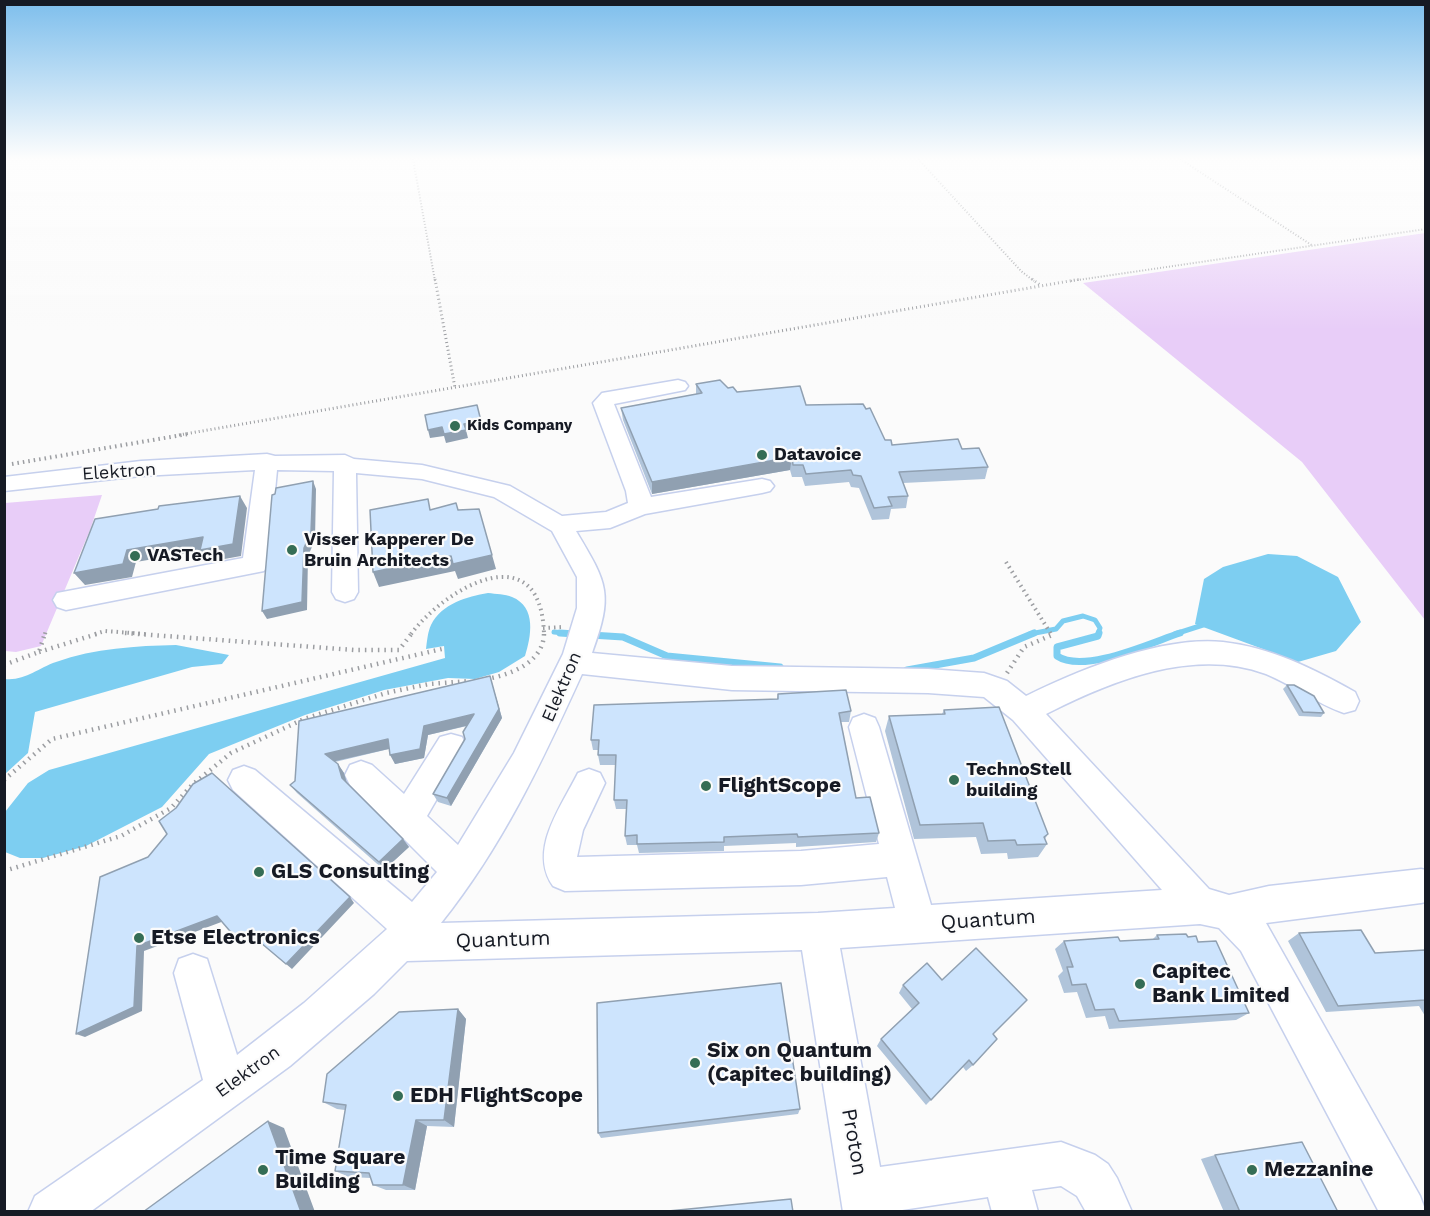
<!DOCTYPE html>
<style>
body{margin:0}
#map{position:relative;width:1430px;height:1216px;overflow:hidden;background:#fbfbfb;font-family:"Work Sans",sans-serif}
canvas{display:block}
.frame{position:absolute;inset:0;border:6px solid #161a24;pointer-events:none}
</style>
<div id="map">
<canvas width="1430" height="1216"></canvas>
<div class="frame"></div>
</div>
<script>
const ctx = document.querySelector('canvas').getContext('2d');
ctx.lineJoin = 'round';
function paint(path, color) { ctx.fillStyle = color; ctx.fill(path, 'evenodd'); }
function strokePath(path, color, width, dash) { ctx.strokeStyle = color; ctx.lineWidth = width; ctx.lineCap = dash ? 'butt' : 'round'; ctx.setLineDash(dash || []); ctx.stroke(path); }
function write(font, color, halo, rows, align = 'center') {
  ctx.font = font + ' "Work Sans",sans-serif'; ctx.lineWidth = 4.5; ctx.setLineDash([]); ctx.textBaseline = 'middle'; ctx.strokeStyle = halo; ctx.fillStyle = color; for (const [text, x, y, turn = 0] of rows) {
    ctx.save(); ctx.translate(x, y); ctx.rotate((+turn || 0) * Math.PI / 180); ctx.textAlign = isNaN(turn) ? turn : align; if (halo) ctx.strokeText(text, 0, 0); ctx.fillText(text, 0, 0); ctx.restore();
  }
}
paint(new Path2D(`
 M1425 233H1426L1425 620 1302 462 1083 283Z
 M102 495 90 530 41 646 16 652 5 651V503Z`), '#e8cdf8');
paint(new Path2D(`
 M1268 554 1297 556 1338 577 1361 622 1336 651 1298 662 1195 624 1204 579 1223 567Z
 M488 593C496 594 505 594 512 597 537 607 531 637 525 656L499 672 475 679 448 678 384 690 305 715 209 754 162 807 86 846 43 858H20L5 852V812L28 783 49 770 445 658 444 646 426 649C427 641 428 631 431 625 442 603 467 597 488 593Z
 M176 645 229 655 222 664 192 667 35 712 28 753 5 774V679C25 681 38 668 56 662 95 648 136 646 176 645Z`), '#7dcef1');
strokePath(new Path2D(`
 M554 632 575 634
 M1030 634 1056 629 1063 621 1083 616 1095 620 1100 628 1098 634
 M1175 634 1206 624`), '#7dcef1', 5);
strokePath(new Path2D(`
 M560 633 575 634
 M1099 633 1098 636 1057 647V656C1084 674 1150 643 1180 633
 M591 635 623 637 667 656 780 667
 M907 670 974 658 1034 633`), '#7dcef1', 7);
const minor = new Path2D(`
 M678 380 685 382 688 386 685 390 614 404 651 497 762 479 770 481 774 486 770 491 762 493 645 514 610 528 576 531C607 583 614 593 592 653L732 666 928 669 984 673 1007 681 1026 696C1081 669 1162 636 1223 642 1270 647 1314 669 1355 692L1359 701 1355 710 1344 713C1317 704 1293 685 1266 674 1193 647 1111 681 1046 714L1209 889 1229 895 1269 886 1421 869 1426 870V902L1421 903 1266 923 1420 1196 1426 1212H1379L1241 951 1219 928 1200 924 840 948 880 1167 1061 1142 1095 1155 1108 1164 1117 1178 1132 1212H1086L1077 1196 1061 1186 1032 1190 1038 1212H992L988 1197 889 1212H843L802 950 407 961 374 994 290 1066 90 1212H28L35 1196 203 1080 174 973 179 959 193 954 207 959 237 1055 304 1003 387 929 233 790 228 780 233 770 244 766 255 770 412 902 437 872 350 785 345 775 350 765 361 761 372 765 404 794 440 737 451 734 462 737 467 747 427 816 458 845 514 753 563 654 577 608V577L552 531 494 497 422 479 356 473 358 592 354 599 345 602 336 599 332 592 334 471 277 470 268 565 264 571 66 610 57 607 53 600 57 593 243 558 255 470 141 476 4 491V477L141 461 267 454 275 456 345 455 354 459 422 465 510 486 562 516 606 512 628 503 626 491 593 403 602 393ZM582 674 732 690 928 693 984 697 1013 720 1162 890 931 905 879 727 875 718 864 714 853 718 849 727 879 844 801 851 577 857 583 830 605 783 600 773 589 769 578 773C561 807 528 850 553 886L565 891 801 885 887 877 895 908 818 913 441 923C502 847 542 762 582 674Z`);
strokePath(minor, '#c6d0ed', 3);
strokePath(new Path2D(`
 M413 159 435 281
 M918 159 1021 271 1034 281
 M1180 159 1313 246
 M1071 281 1426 229`), '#9c9ea2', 2, [1, 2]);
strokePath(new Path2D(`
 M435 279 455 388
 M1032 279 1040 285
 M179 435 1081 279`), '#9c9ea2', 3, [1, 3]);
strokePath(new Path2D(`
 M12 464 188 434
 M1006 562 1051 634
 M543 628 563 627
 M45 634 46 630
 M95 634 105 631 145 634
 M411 634C447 586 541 534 544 634`), '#9c9ea2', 4, [1.5, 4]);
strokePath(new Path2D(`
 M125 633 354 650H399L412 633
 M39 652 100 633
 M4 665 39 652 45 633
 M1007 673 1024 647 1052 635 1050 633
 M486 679C511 675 544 662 544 633
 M4 780 52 739 442 649
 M4 871 121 836 171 808 192 785 231 753 304 719 386 693 429 684 470 681`), '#9c9ea2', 4.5, [1.5, 5]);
paint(minor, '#fff');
paint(new Path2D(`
 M696 384 728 388 737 392 806 405 885 440 892 445 962 449 988 467 985 479 903 483 908 496 906 508 891 509 889 519 872 520 859 488 851 487 849 482 805 486 802 477H792L790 470 652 494 623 420 621 408 696 394Z
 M490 676 502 718 451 806 438 802 433 794 465 739 467 726 428 735 424 758 395 764 389 749 335 762 338 764 344 773 347 783 403 839 409 847 384 870 297 793 290 785Z
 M1287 685 1324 713 1321 717 1299 716 1283 689Z
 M778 694 851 711 849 722H841L856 798 879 833 876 842 796 847V843L724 846V851L639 853 637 845H627L625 836 626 809H616L614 800 616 765H600L598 755V750H593L591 740 777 699Z
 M944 710 1048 834 1045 839 1047 844 1038 857 1008 859 1007 853 981 854 976 837 914 839 885 731 889 716 942 714Z
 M1299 933 1375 953 1425 950V1016L1419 1006 1326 1012 1288 941Z
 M1157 935 1188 937 1198 942 1249 1013 1236 1020 1109 1029 1105 1016 1086 1018 1077 992 1064 993 1058 976 1063 971 1055 949 1064 941H1120L1153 939Z
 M942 980 993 1034 973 1065 966 1071 963 1067 926 1105 877 1046 881 1039 912 1009 899 993 903 985Z
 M458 1009 466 1019 454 1127 427 1126 415 1190H386L373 1185 371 1178 349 1177 335 1171 345 1110 337 1109 323 1102Z
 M800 1109 798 1114 601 1138 598 1133Z
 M1215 1155 1338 1212H1224L1201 1159Z`), '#b0c4da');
paint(new Path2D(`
 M481 421 483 429 466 432 464 424Z
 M442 427 466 430 468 438 446 443 444 436 430 438 428 430Z
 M792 457 790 470 652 494V482Z
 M313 481 316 489 315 540 308 556 307 610 267 619 262 611Z
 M240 496 247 508 241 556 208 562 201 551 136 562 132 577 85 585 74 573 127 550Z
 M479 509 496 569 458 579 455 571 379 587 373 572Z
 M490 676 502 718 451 806 447 798Z
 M474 714 478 723 428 735 424 758 395 764 390 755 424 726Z
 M388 739 393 748 331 762 325 754Z
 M338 764 344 773 348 787 342 778Z
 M403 839 409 847 384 870 379 862Z
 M350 897 354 903 292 969 286 964Z
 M217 916 224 921 144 951 142 1011 85 1037 76 1034 137 946Z
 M248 932 253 937 241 942 235 937Z
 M458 1009 466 1019 454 1127 444 1120Z
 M416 1120 427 1126 415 1190 403 1185Z
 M268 1121 284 1128 315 1212H301Z`), '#90a0b1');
const building = new Path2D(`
 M720 380 728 388 733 387 737 392 800 386 806 405 863 404 866 409 870 408 885 440H891L892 445 958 439 962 449 979 448 988 467 899 472 908 496 888 497 892 506 874 508 861 476 853 475 851 470 806 474 803 465H793L792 457 652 482 621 408 702 393 696 384Z
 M477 405 481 421 464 424 466 430 444 434 442 427 428 430 425 415Z
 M313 481 311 532 304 548 302 602 262 611 272 495 275 494 276 488Z
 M240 496 233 544 200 550 203 537 127 550 123 564 74 573 95 519 158 509 159 506Z
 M428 499 430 510 456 503 458 510 479 509 492 555 453 564 451 556 373 572 370 510Z
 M490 676 499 709 447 798 433 794 465 739 463 732 474 714 424 726 420 749 390 755 388 739 325 754 338 764 342 778 403 839 379 862 290 785 295 781 299 721Z
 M1287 685H1294L1314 696 1324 713 1303 712Z
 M846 690 851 711 839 713 856 798 870 797 879 833 798 837 797 834 724 837V842L637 844V835L625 836 627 800H614L616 755H598L599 740H591L594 705 778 699V694Z
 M999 707 1048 834 1044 837 1047 844 1017 845 1015 840 988 841 983 823 920 825 889 716 945 714 944 710Z
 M212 773 350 897 286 964 248 932 235 937 217 916 137 946 134 1007 76 1034 100 877 148 857 167 834 159 821 176 808 193 784Z
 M1361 930 1375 953 1425 950V1000L1338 1006 1299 933Z
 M1186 934 1188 937 1196 936 1198 942 1216 941 1249 1013 1119 1021 1114 1009 1095 1010 1086 984 1072 985 1067 967H1073L1064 941 1118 937 1120 941 1159 939 1157 935Z
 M976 948 1027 1000 993 1034 997 1039 973 1065 969 1060 931 1100 881 1039 919 1003 903 985 927 963 942 980Z
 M781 983 800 1109 598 1133 597 1003Z
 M458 1009 444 1120H416L403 1185H373L369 1173 335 1171 346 1105 323 1102 327 1074 399 1012Z
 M268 1121 301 1212H143Z
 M1302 1142 1338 1212H1240L1215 1155Z
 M791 1199 793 1212H658Z`);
paint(building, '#cde4fd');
strokePath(building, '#90a0b1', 1.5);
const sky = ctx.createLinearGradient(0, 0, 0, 330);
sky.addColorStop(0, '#7dbeec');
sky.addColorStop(0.48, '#fdfdfd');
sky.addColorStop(1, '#fdfdfd00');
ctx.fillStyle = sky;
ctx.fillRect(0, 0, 1430, 330);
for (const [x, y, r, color] of [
 [455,426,6,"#356d55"],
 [762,455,6,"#356d55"],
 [292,550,6,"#356d55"],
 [135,556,6,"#356d55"],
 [954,780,6,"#356d55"],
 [706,786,6,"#356d55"],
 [259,872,6,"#356d55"],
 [139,938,6,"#356d55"],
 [1140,984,6,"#356d55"],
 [695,1063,6,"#356d55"],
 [398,1096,6,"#356d55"],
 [263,1170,6,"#356d55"],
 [1252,1170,6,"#356d55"]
]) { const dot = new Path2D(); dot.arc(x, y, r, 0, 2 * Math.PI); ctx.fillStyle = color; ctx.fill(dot); strokePath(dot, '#fbfbfb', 2); }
write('bold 15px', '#161a24', '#fbfbfb', [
 ["Kids Company",467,426]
], 'left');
write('bold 18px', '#161a24', '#fbfbfb', [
 ["Datavoice",774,455],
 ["Visser Kapperer De",304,540],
 ["Bruin Architects",304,561],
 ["VASTech",147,556],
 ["TechnoStell",966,770],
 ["building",966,791]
], 'left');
write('18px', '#161a24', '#fbfbfb', [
 ["Elektron",119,472,-4],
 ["Elektron",562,687,-67],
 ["Elektron",248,1072,-36]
]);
write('bold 21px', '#161a24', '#fbfbfb', [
 ["FlightScope",718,786],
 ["GLS Consulting",271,872],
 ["Etse Electronics",151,938],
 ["Capitec",1152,972],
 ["Bank Limited",1152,996],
 ["Six on Quantum",707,1051],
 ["(Capitec building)",707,1075],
 ["EDH FlightScope",410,1096],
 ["Time Square",275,1158],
 ["Building",275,1182],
 ["Mezzanine",1264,1170]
], 'left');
write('21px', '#161a24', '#fbfbfb', [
 ["Quantum",988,920,-4],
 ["Quantum",503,940,-2],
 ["Proton",854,1142,80]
]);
</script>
